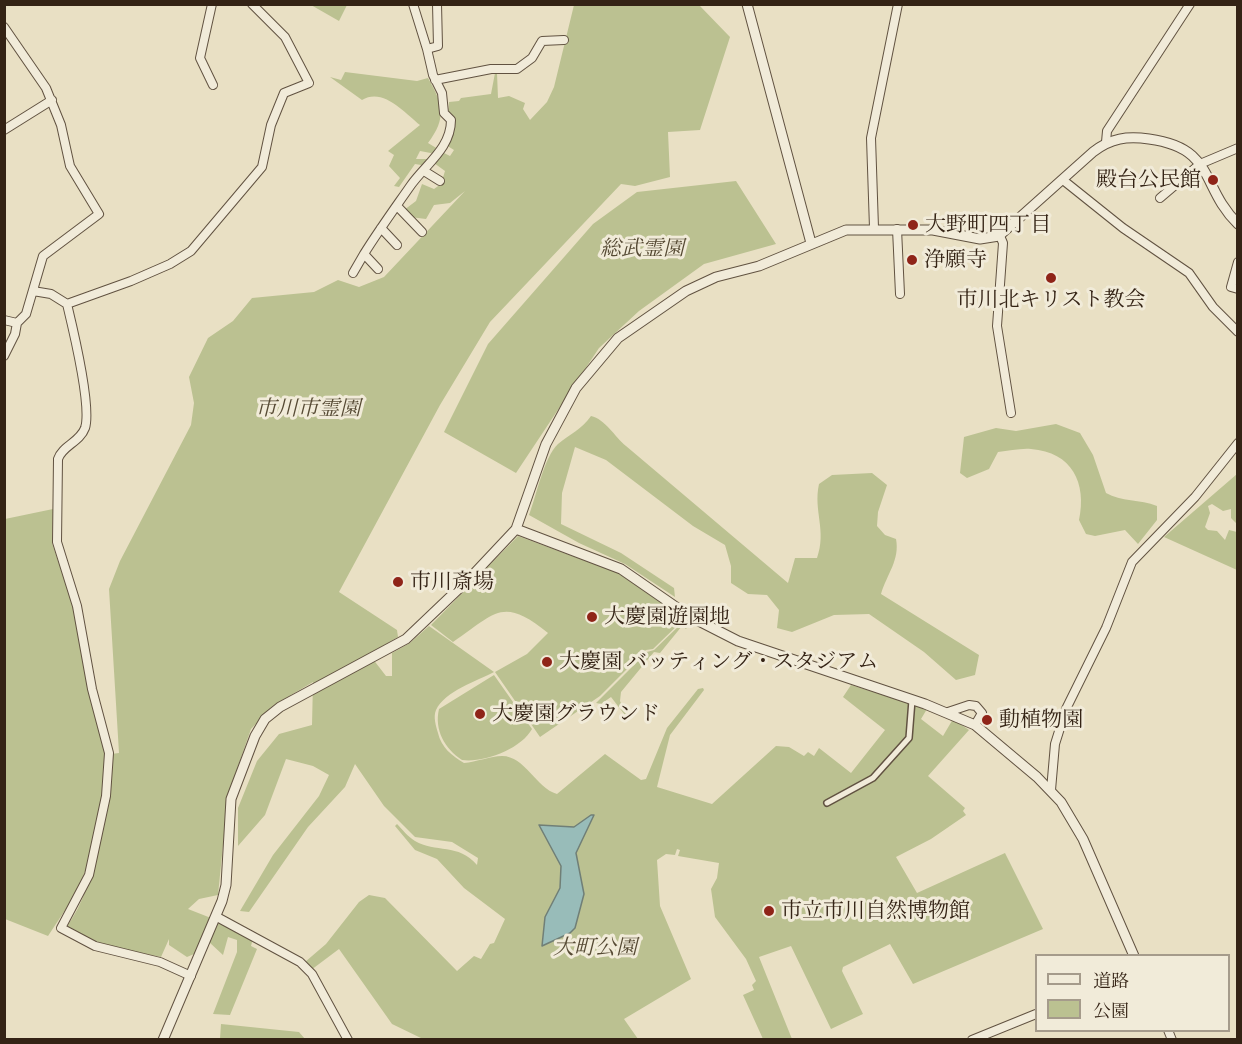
<!DOCTYPE html>
<meta charset="utf-8">
<style>
body{margin:0}
#map{position:relative;width:1242px;height:1044px;overflow:hidden;background:#e9e0c4;font-family:"EB Garamond","Noto Serif JP",serif}
canvas{display:block}
.frame{position:absolute;inset:0;border:6px solid #342315;pointer-events:none}
.legend{position:absolute;left:1035px;top:954px;width:195px;height:78px;box-sizing:border-box;background:#f1ebd9;border:2px solid #a59b8b;margin:0;padding:8px 10px;list-style:none;font-size:18px;color:#342315}
.legend li{display:flex;align-items:center;gap:12px;height:30px}
.legend b{width:30px;border:2px solid #a59b8b}
</style>
<div id="map">
<canvas width="1242" height="1044"></canvas>
<div class="frame"></div>
<ul class="legend">
<li><b style="height:8px;background:#f1ebd9"></b>道路</li>
<li><b style="height:16px;background:#bbc191"></b>公園</li>
</ul>
</div>
<script>
const ctx = document.querySelector('canvas').getContext('2d');
ctx.lineJoin = 'round';
function paint(path, color) { ctx.fillStyle = color; ctx.fill(path, 'evenodd'); }
function strokePath(path, color, width, dash) { ctx.strokeStyle = color; ctx.lineWidth = width; ctx.lineCap = dash ? 'butt' : 'round'; ctx.setLineDash(dash || []); ctx.stroke(path); }
function write(font, color, halo, rows, align = 'center') {
  ctx.font = font + ' "EB Garamond","Noto Serif JP",serif'; ctx.lineWidth = 6; ctx.setLineDash([]); ctx.textBaseline = 'middle'; ctx.strokeStyle = halo; ctx.fillStyle = color; for (const [text, x, y, turn = 0] of rows) {
    ctx.save(); ctx.translate(x, y); ctx.rotate((+turn || 0) * Math.PI / 180); ctx.textAlign = isNaN(turn) ? turn : align; if (halo) ctx.strokeText(text, 0, 0); ctx.fillText(text, 0, 0); ctx.restore();
  }
}
paint(new Path2D(`
 M311 5H347L339 21Z
 M574 5H699L730 37 700 130 668 132 670 177 635 186 621 184 490 322 440 405 339 592 397 630 398 637 369 654 386 676H392V653L410 643 429 626 494 672C477 681 445 691 436 710 433 717 436 726 438 733 441 747 452 756 464 763 476 762 491 756 502 756 525 756 536 788 557 794L605 754 641 780 646 779 667 728 698 689 703 688 704 690 670 735 657 787 712 804 776 746 789 747 804 756 808 752 814 756 819 748 851 773 885 730 843 697 851 685 927 709 921 719 943 736 953 719 969 730 928 776 965 808 963 811 966 815 931 839 896 857 917 893 1005 853 1043 929 913 984 890 944 843 967 842 971 863 1014 831 1029 791 946 759 957 792 1039H763L743 995 754 990 752 985 756 981 746 959 715 917 711 889 717 878 719 863 678 856 680 850 677 849 675 855 666 854 657 860 660 906 691 979 624 1019 638 1039H423L392 1024 339 949 311 970 305 962 326 944 359 902 369 895 385 898 457 971 474 956 481 959 490 944 494 943 505 919 464 888 437 859 415 850 395 826 397 824C402 829 408 837 415 841 435 853 459 843 477 865L478 858 452 842 415 837 384 806 355 764 345 787 308 827 249 912 240 911 273 855 319 796 329 775 313 766 286 759 265 815 238 846V808L257 761 279 734 312 725 313 682 274 705 251 729 228 795 218 895 199 899 188 909 211 918 194 954 187 957 169 945V939L161 957 103 945 66 928C101 879 102 813 111 754L119 753 109 589 120 561 191 425 194 403 189 377 208 338 233 321 252 298 314 292 338 280 359 287 384 277 465 191 450 203 434 205 426 219 410 217 404 210 416 201 422 184 434 189 441 184 445 171 434 163 442 152 450 156 454 150 446 145 451 139 454 118 448 116 449 102 459 101 461 98 491 94 495 73H497L498 98 509 96 525 103 523 109 530 120 547 102 554 87Z
 M345 72 417 81 428 78C443 104 447 118 428 143L438 149 436 154 420 151 416 159H431L427 166 415 164 399 187 394 186 400 178 389 166 394 155 388 151 420 125C405 113 383 87 362 100L330 77 341 80Z
 M736 181 776 244 704 264 639 311 599 348 516 473 444 432 488 344 593 224 637 192Z
 M591 416C605 419 615 437 626 446 680 492 734 537 788 583L795 558H817C827 530 813 511 819 484L832 475 872 473 887 485 878 512 877 526 885 535 896 539C900 560 887 574 881 594L979 655 975 675 956 680 924 652 869 614 834 615 792 632 777 628 779 610 767 595 748 594 731 583V566L725 545 693 526 606 460 575 447 562 493 561 524 621 553 674 588 675 597 625 564 579 543 529 515C536 497 544 457 558 444 570 434 582 429 591 416Z
 M1056 424 1080 433 1093 455 1106 493C1121 502 1140 499 1157 506V520L1138 544 1125 530 1095 536 1086 534 1079 520C1087 483 1072 452 1031 449 1021 448 1009 451 998 452L989 469 967 478 960 473 964 437 996 428 1016 431Z
 M1237 474V524L1231 518V509L1223 511 1212 504 1208 506 1210 513 1205 527 1208 530 1217 531 1225 540 1229 530 1237 532V570L1164 537Z
 M53 509 52 543 74 609 106 753 104 783 89 861 77 892 48 936 5 919V519Z
 M518 536 618 573 684 619 653 649 646 650 600 696 540 737 495 672 527 654 548 633C502 596 496 613 453 642L431 625Z
 M685 620 690 623 686 629 682 626 660 653 654 652 621 692 620 701 628 719 611 697 601 704 596 703 647 652 654 650Z
 M494 675 532 729C521 749 484 763 462 760 445 749 434 730 439 709Z
 M221 923 253 938 251 946 257 949 230 1015 213 1014 237 952V940L228 937 223 955 209 942 217 924Z
 M221 1024 299 1032 305 1039H220Z`), '#bbc191');
const water = new Path2D(`
 M591 815H594L576 853 584 894 575 928 570 933 542 946 545 917 560 888 561 866 539 825 574 827Z`);
paint(water, '#98bcb9');
strokePath(water, '#707f77', 1.5);
const pedestrian = new Path2D(`
 M827 803 873 778 909 738 912 700`);
const minor = new Path2D(`
 M212 4 200 58 213 85
 M413 4 427 49
 M4 27 46 88 61 125 70 166 99 214 43 256 26 314 17 323 4 320
 M435 80 491 69H517L532 58 542 41 564 40
 M4 130 52 100
 M1106 142 1107 131 1190 4
 M424 171 440 181
 M1063 180 1123 228 1189 273 1213 307 1238 332
 M1160 198 1200 164 1238 148
 M397 206 422 232
 M381 228 397 245
 M874 228 871 138 898 4
 M897 229 900 294
 M1000 236 1003 243 997 326 1011 413
 M1238 262 1231 287 1238 289
 M378 269 364 254C379 230 395 208 411 185 426 164 451 148 451 120L444 113 442 93 433 75 427 49 438 46 437 4
 M353 273 364 254
 M33 291 51 294 67 304C73 329 92 406 85 428 80 442 62 446 58 459L57 542 77 606 92 689 109 753 106 796 89 875 61 928 95 946 160 962 191 976
 M67 304 131 281 170 264 191 251 262 167 271 125 284 93 309 83 285 37 252 4
 M4 356 15 334 17 323
 M948 712 969 705 976 706 982 713 975 725
 M1051 790 1055 744 1066 709 1106 628 1132 562 1195 497 1238 443
 M217 917 300 962 312 974 348 1040
 M1168 1030 1172 1040
 M972 1040 1036 1014`);
const tertiary = new Path2D(`
 M747 4 811 243
 M516 529 621 569 689 616 738 641 925 704 975 725 1037 777 1061 802 1083 839 1134 956
 M163 1040 222 901 226 885 231 799 255 736 265 719 280 707 406 639 469 579 516 529 546 444 576 388 618 338 686 291 716 277 759 266 846 230H933L980 239 999 236 1093 152C1111 138 1127 136 1149 139 1216 148 1200 187 1238 224`);
strokePath(pedestrian, '#615241', 8);
strokePath(minor, '#615241', 10);
strokePath(tertiary, '#615241', 11);
strokePath(pedestrian, '#f1ebd9', 5);
strokePath(minor, '#f1ebd9', 8);
strokePath(tertiary, '#f1ebd9', 9);
for (const [x, y, r, color] of [
 [1213,180,6,"#8f2418"],
 [913,225,6,"#8f2418"],
 [912,260,6,"#8f2418"],
 [1051,278,6,"#8f2418"],
 [398,582,6,"#8f2418"],
 [592,617,6,"#8f2418"],
 [547,662,6,"#8f2418"],
 [480,714,6,"#8f2418"],
 [987,720,6,"#8f2418"],
 [769,911,6,"#8f2418"]
]) { const dot = new Path2D(); dot.arc(x, y, r, 0, 2 * Math.PI); ctx.fillStyle = color; ctx.fill(dot); strokePath(dot, '#f1ebd9', 2); }
write('21px', '#342315', '#f1ebd9', [
 ["殿台公民館",1201,180,"right"],
 ["大野町四丁目",925,225],
 ["浄願寺",924,260],
 ["市川北キリスト教会",1051,300,"center"],
 ["市川斎場",410,582],
 ["大慶園遊園地",604,617],
 ["大慶園 バッティング・スタジアム",559,662],
 ["大慶園グラウンド",492,714],
 ["動植物園",999,720],
 ["市立市川自然博物館",781,911]
], 'left');
write('italic 21px', '#564a34', '#f1ebd9', [
 ["総武霊園",642,249],
 ["市川市霊園",308,409],
 ["大町公園",595,948]
]);
</script>
